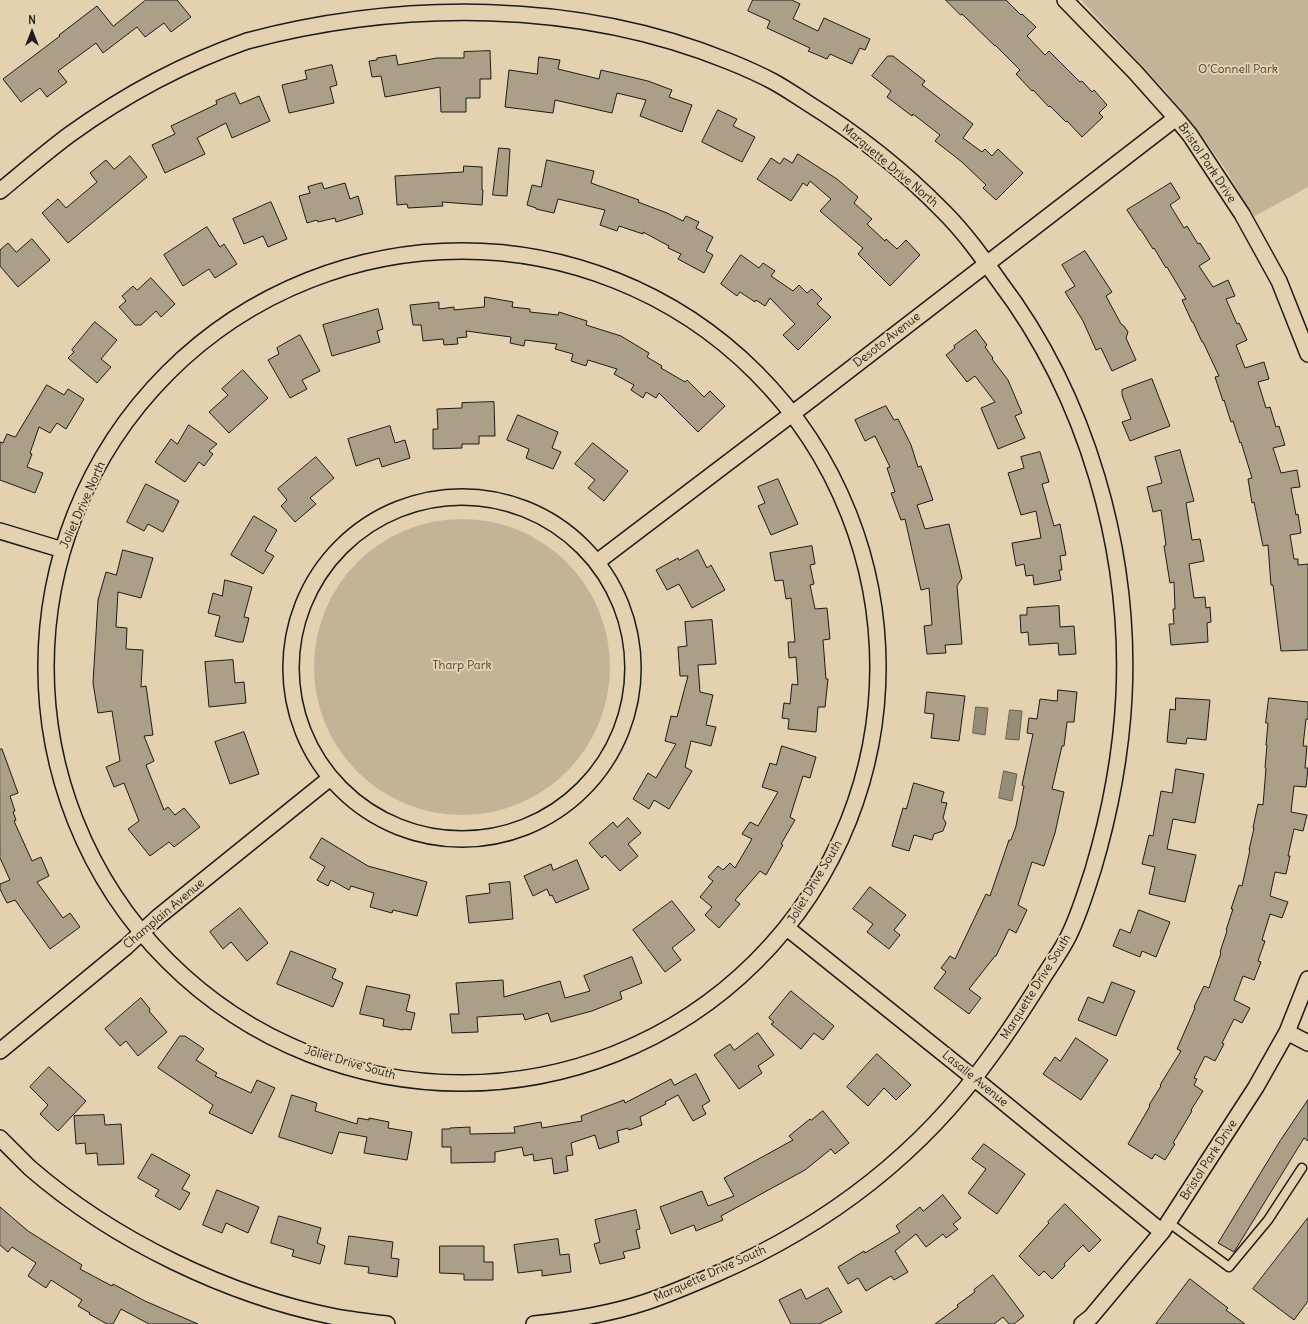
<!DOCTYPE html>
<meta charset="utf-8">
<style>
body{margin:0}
#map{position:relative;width:1308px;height:1324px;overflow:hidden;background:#e4d1af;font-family:Delius,sans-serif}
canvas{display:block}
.north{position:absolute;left:12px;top:12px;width:40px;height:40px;-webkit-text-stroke:3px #e4d1af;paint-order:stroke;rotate:0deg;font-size:11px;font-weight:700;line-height:16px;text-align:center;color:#1c1c1c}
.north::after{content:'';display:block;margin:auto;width:14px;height:18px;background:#1c1c1c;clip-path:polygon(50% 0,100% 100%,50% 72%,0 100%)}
</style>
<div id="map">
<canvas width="1308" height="1324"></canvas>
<div class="north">N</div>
</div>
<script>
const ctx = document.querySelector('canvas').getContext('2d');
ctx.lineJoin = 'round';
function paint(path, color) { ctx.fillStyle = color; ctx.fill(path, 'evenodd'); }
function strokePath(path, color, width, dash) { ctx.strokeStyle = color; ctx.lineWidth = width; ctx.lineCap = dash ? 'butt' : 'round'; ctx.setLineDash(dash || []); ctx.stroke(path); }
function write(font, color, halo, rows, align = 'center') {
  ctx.font = font + ' Delius,sans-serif'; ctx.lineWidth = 4; ctx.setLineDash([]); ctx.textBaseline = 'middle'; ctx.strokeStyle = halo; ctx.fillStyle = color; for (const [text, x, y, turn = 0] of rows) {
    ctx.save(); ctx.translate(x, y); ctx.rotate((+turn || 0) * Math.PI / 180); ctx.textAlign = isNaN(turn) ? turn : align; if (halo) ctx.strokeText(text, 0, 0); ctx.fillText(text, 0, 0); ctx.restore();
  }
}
paint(new Path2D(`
 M1081 0H1308V187L1253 217 1226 170 1199 132 1166 92Z
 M314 667a148 148 0 1 1 296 0a148 148 0 1 1-296 0Z`), '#c3b397');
const water = new Path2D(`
 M976 707 988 708 985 735 973 733Z
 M1010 710 1022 711 1019 740 1006 739Z
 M1004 771 1017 774 1012 801 999 798Z`);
paint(water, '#978c77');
strokePath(water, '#665f53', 1);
const building = new Path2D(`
 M146 0H177L191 17 171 32 164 23 145 37 137 27 103 53 96 43 58 71 67 82 47 97 40 88 21 102 3 79 60 36 59 35 97 6 113 26Z
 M753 0H792L800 4 793 19 818 31 824 18 870 39 865 50 860 48 852 64 830 54 827 59 808 51 810 48 767 28 770 21 748 11Z
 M946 0H1006L1021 15 1022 14 1036 27 1027 36 1045 55 1049 51 1080 82 1082 81 1092 92 1094 90 1107 105 1099 113 1103 117 1082 137 1067 121 1066 122 1050 106 1049 107 1033 90 1032 91 1016 74 1020 70 995 45V46L962 14 961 15Z
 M490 51 491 79H480V98H466V112H441L440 87 385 97 381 76 372 77 369 61 377 60V58L396 55 398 65 437 58H464V52Z
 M888 56H893L925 81 922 85 973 124 963 138 982 152 985 149 992 156 998 149 1023 173 996 200 983 188 986 185 962 162 935 141 940 135 913 114 912 116 887 97 891 91 872 76Z
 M539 57 560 60 558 69 599 79 601 70 648 81 672 90 669 97 692 105 682 132 640 116 646 100 617 93 612 113 555 100 553 113 505 107 509 70 537 74Z
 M332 65 337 85 330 87 334 103 289 113 282 85 307 79 305 71Z
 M235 93 240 104 259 96 270 121 232 138 226 123 197 138 205 154 165 173 152 145 175 134 171 126 217 104 216 101Z
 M718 110 737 119 733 126 755 137 742 162 702 142Z
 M499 148 510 149 507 196 493 195Z
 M798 154 837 179 858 197 854 203 872 219 867 224 885 241 886 239 897 249 906 240 920 255 890 286 858 254 863 248 820 211 831 199 810 181 807 186 803 183 791 201 757 179 771 158 780 164 784 158 792 163Z
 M130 156 147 177 68 243 42 213 58 199 66 208 97 182 90 173 106 160 114 169Z
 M547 160 594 171 591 183 639 200 638 202 667 213 683 221 686 216 699 222 696 228 713 237 706 251 713 255 704 273 678 259 681 254 668 248 669 246 643 232V234L619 226 617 231 600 225 605 210 558 199 554 213 536 209V208L527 205 532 185 541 187Z
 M464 166 482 167V190H483L482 205 442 202 443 206 408 208 407 204 397 205 395 176 463 172Z
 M322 183 324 189 345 183 350 199 358 196 363 214 336 222 335 218 318 222 317 220 307 223 299 196 310 193 308 187Z
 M1171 183 1180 198 1170 205 1184 228 1187 226 1198 244 1200 243 1210 259 1199 266 1213 287 1228 280 1235 296 1226 299 1237 324 1239 323 1247 340 1236 345 1245 368 1264 362 1269 379 1258 382 1266 408 1270 407 1276 427 1279 426 1285 445 1273 448 1281 473 1297 470 1300 487 1291 488 1296 515 1298 514 1301 533 1290 535 1294 559H1298V565L1308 564V650L1281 651 1273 585H1271L1268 545 1263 546 1254 502 1252 503 1248 479 1252 478 1241 442 1240 443 1233 421 1231 422 1224 400 1223 401 1215 377 1219 376 1203 342H1202L1193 322H1192L1182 300 1186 299 1167 267 1166 268 1154 248 1153 249 1141 230H1140L1127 210Z
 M271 202 287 239 268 247 263 236 244 244 233 219Z
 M207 227 220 247 224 244 237 264 215 278 209 269 183 286 164 255Z
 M32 239 50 260 18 287 0 266V250L8 243 16 252Z
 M1085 251 1112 292 1106 296 1121 324 1124 326 1128 332 1126 338 1136 360 1112 371 1101 348 1096 350 1083 321 1065 292 1075 286 1062 265Z
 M741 255 759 268 763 263 775 271 771 276 793 291 799 285 807 293 812 289 822 299 817 304 831 317 798 350 783 335 795 324 770 298 765 306 756 300 755 302 740 292 737 296 721 284Z
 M151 278 175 304 161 317 156 311 141 325H135L119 307 126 301 122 296 133 286 137 290Z
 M485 297 513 302 512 307 530 309V312L558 315 559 312 587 321 586 325 621 336 649 353 647 357 662 366 661 368 685 382 687 380 704 397 710 391 725 406 698 432 659 393 656 398 646 392 643 398 631 390 634 385 614 374 617 369 588 360 586 366 571 361 573 354 555 349 557 344 525 340 524 346 510 343 511 337 466 331 467 337 457 338 458 344 444 345 443 339 423 341 421 325H413L410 305 439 302V309L454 307V310L484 307Z
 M378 309 383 329 377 331 380 342 332 356 323 325Z
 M95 322 117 340 101 359 111 367 97 383 68 358 74 352 72 350Z
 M976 330 987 345 985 347 993 358 992 359 1008 380 1022 413 1015 416 1025 438 998 449 981 408 995 402 975 376 967 382 946 355 955 348 954 346Z
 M300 335 320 371 302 380 307 389 290 398 268 360 279 354 277 348Z
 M243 370 268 398 229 433 209 412 228 395 222 389Z
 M1152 379 1170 426 1130 441 1122 422 1131 419 1122 395V390Z
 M47 385 64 395 68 389 84 399 66 429 57 423 50 433 39 427 30 453 32 454 27 467 43 473 35 493 0 480V442L3 443 7 434 15 437Z
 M494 402 495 436H479V444H462V448L433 449V429H438L437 409 462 408V403Z
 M886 406 894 420 898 419 911 445 918 467 921 466 933 500 917 505 925 529 949 524 962 578 957 586 962 644 945 645 946 653 927 654 924 626 932 625 929 588 921 590 905 519 901 520 891 493 895 492 887 468 890 467 875 436 865 441 855 420Z
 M518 415 558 432 552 448 561 452 553 469 526 458 529 449 507 440Z
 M189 425 217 444 209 451 213 454 204 466 199 462 185 482 155 462 171 439 177 444Z
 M390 426 395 443 405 440 410 458 382 467 379 458 356 466 348 439Z
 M593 443 628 471 604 501 588 488 595 480 575 464Z
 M1180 450 1194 501 1186 503 1192 540 1200 539 1204 561 1189 564 1194 598 1205 597 1206 608 1210 607 1211 622 1207 623 1208 642 1171 645 1169 624H1174L1173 609H1175L1174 582 1170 583 1164 546 1166 545 1161 510 1153 512 1147 487 1162 483 1155 457Z
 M1040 452 1049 482 1042 484 1054 526 1060 524 1066 555 1060 556 1062 570H1059L1061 580 1034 585 1033 575 1026 576 1024 564 1016 566 1012 543 1041 538 1036 511 1021 515 1008 473 1024 468 1021 457Z
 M316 457 334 478 310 498 316 504 295 522 281 506 287 500 278 489Z
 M778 479 798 524 771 535 758 506 765 503 758 487Z
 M146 484 179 501 163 532 148 524 144 531 127 522Z
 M254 516 277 530 265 551 274 556 263 574 231 555Z
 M812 546 815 564 810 565 814 584 810 585 815 609 827 608 830 639 823 640 826 679H828L825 707H818L816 732 788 729 789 719 782 718 784 703 790 704 792 684 798 685 796 657 789 658 788 642H795L791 598 786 599 783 580 775 581 770 553Z
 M123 550 153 558 141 598 118 592 116 627 127 628 126 649 143 650 141 687 146 686 153 735 144 736 154 761 146 765 164 810 168 807 175 815 184 808 200 827 174 847 169 842 150 856 128 829 139 821 124 783 114 787 106 767 120 761 112 711 98 713 93 683 98 600 106 572 116 575Z
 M698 550 707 568 711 565 725 590 692 608 679 584 667 590 656 570 678 558 679 560Z
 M225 580 252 587 244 617 249 618 243 642H238L215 636 220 616 208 613 213 593 222 596Z
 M1059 606 1060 627 1074 626 1076 654 1059 655 1058 643 1029 645 1028 632 1021 633 1020 615H1027V608Z
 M712 620 716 664 698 665 700 692 713 695 706 725 716 727 711 746 691 741 685 767 692 771 669 809 654 800 649 809 633 799 648 773 656 778 676 744 665 741 671 716 677 717 688 676H680L678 647 687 646 685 622Z
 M233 660 235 683 244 682 246 703 209 707 205 662Z
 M1058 690 1077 692 1074 722H1067L1064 746H1062L1052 789 1064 792 1055 833 1044 866 1032 862 1018 905 1027 910 1016 933 1009 929 996 956H995L969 989 981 998 969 1014 934 988 946 972 941 968 950 956 955 959 986 894 990 896 1009 840H1011L1016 826 1024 786 1022 785 1033 734 1027 733 1029 718 1037 719 1040 699 1057 701Z
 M927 692 965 696 959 741 931 738 934 714 925 713Z
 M1176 698 1210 700 1206 740 1187 738 1186 744 1167 742 1170 709 1175 710Z
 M1269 698 1308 702V719H1306L1303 746H1307L1305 768H1308L1306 787 1294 786 1291 812 1307 815 1303 831 1294 829 1288 856H1290L1286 874 1275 872 1270 896 1288 902 1282 918 1270 914 1262 940 1265 941 1258 961 1261 962 1254 980 1243 976 1234 1000 1250 1008 1242 1023 1234 1019 1222 1043 1224 1044 1215 1061 1205 1056 1194 1078 1197 1079 1194 1085 1203 1091 1191 1110 1192 1111 1173 1143 1175 1144 1165 1160 1155 1154 1152 1159 1128 1144 1150 1106 1149 1105 1161 1086 1160 1085 1181 1051 1177 1049 1195 1008 1194 1007 1204 986 1209 988 1221 953 1220 952 1227 931 1226 930 1233 909H1231L1239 885 1242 886 1250 850H1249L1254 828H1253L1258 804 1263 805 1266 768H1265L1267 745H1266L1268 723H1266Z
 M244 732 259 774 230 784 215 742Z
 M782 746 816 757 810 778 803 776 790 817 795 820 781 844 783 845 766 875 760 871 735 900 740 904 719 928 705 915 712 907 700 897 713 881 708 877 718 866 723 870 730 863 735 868 752 839 742 834 750 822 758 826 778 792 762 787 770 763 776 765Z
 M0 749H2L18 793 10 796 15 811 13 812 16 820 14 821 32 861 41 857 49 876 37 882 63 918 70 913 80 927 50 949 15 900 7 903 0 889V884L10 880 0 858Z
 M1176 769 1204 774 1195 823 1173 819 1167 849 1196 855 1185 902 1149 894 1155 867 1142 864 1149 835 1153 836 1161 791 1172 793Z
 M914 783 944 792 941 802 947 803 943 818 946 823 943 831 934 834 932 840 914 835 909 851 892 846 903 808 906 809Z
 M628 818 641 833 628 844 638 856 620 871 605 855 602 858 589 843 613 822 617 827Z
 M322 838 368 866 427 882 417 916 393 910 392 913 370 907 374 893 351 886 349 890 331 880 328 886 317 880 325 867 310 858Z
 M577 860 589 889 556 903 552 895 550 896 547 889 533 896 524 876 551 864 553 870Z
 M510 882 513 919 469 923 466 896 490 893 489 884Z
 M870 887 906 915 894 930 900 935 889 949 867 932 873 924 853 909Z
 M672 901 695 930 672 948 681 960 665 972 633 930Z
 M240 908 268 943 247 961 231 942 223 949 210 932Z
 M1139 910 1170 922 1156 957 1142 951 1140 957 1113 946 1120 929 1130 933Z
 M291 951 336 969 332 978 343 983 333 1007 277 984Z
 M632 957 642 983 620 992 622 999 592 1011 551 1022 548 1013 525 1020 523 1014 477 1017 478 1032 452 1033 450 1014H459L456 983 503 980 504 997 560 981 565 998 590 991 584 976Z
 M1112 982 1135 991 1116 1036 1078 1020 1088 997 1103 1003Z
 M367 986 410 995 406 1011 415 1013 411 1030 403 1029V1030L383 1026 384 1019 360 1014Z
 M791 991 834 1026 823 1040 814 1033 801 1049 771 1024 774 1022 769 1018Z
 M141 998 150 1009 149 1011 167 1032 138 1056 126 1041 120 1046 105 1029Z
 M758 1033 774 1055 758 1066 762 1073 739 1089 714 1055 730 1044 734 1050Z
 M180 1036H185L204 1049 196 1060 217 1073 215 1076 251 1093 257 1080 275 1088 252 1134 209 1113 213 1105 158 1068Z
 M1076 1038 1108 1060 1081 1100 1043 1074 1055 1057 1060 1061Z
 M877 1054 911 1085 896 1100 884 1088 868 1106 847 1087Z
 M49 1067 86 1101 58 1131 40 1114 48 1105 30 1087Z
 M696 1074 710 1101 702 1106 706 1114 693 1121 678 1095 665 1102 666 1104 640 1117 642 1125 629 1130 628 1128 617 1131 619 1142 599 1149 595 1135 571 1143 573 1155 566 1156 568 1171 554 1174 552 1158 534 1161 533 1154 524 1156 522 1147 495 1152V1162L451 1163V1147H442V1129H450V1128L470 1127V1134L515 1133 514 1127 541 1122 542 1128 582 1121 581 1116 624 1100 625 1103 671 1079 674 1085Z
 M292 1095 317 1103 315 1111 357 1124 358 1118 369 1120V1118L389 1122 388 1128 412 1132 407 1160 364 1153 367 1137 339 1132 332 1154 279 1137Z
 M1308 1100V1141L1304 1138 1234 1252 1218 1243 1280 1141Z
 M823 1111 849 1143 835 1154 831 1149 805 1170 721 1216 723 1220 696 1231 694 1225 671 1234 660 1207 702 1191 708 1206 734 1196 724 1178 793 1140 789 1136 810 1119 811 1120Z
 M104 1115 105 1125 121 1124 124 1164 98 1165 97 1153 86 1154 85 1143 76 1144 74 1116Z
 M984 1144 1025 1174 997 1214 968 1193 986 1169 972 1159Z
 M152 1154 190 1175 182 1189 190 1193 180 1210 155 1196 159 1190 138 1178Z
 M217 1190 259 1207 248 1233 226 1223 222 1233 203 1225Z
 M943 1195 961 1218 953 1224 958 1229 946 1238 943 1234 926 1247 916 1234 895 1251 908 1272 894 1280 891 1276 866 1291 858 1278 848 1284 838 1267 864 1251 865 1253 900 1232 896 1226 920 1207 923 1211Z
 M1065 1204 1101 1240 1089 1252 1083 1245 1064 1264 1065 1266 1052 1279 1044 1271 1039 1276 1019 1256 1049 1223 1048 1222Z
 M0 1207 28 1231 82 1265 80 1269 112 1286 113 1284 145 1301 198 1324H149L121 1309 113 1324H107L89 1314 90 1313 78 1306 82 1300 51 1280 46 1288 28 1276 36 1263 12 1247 8 1252 0 1245Z
 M636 1210 640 1229 636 1230 640 1248 623 1252 625 1258 600 1264 594 1244 600 1242 595 1220Z
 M279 1216 321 1228 317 1243 325 1246 320 1264 292 1256 294 1250 271 1243Z
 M1308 1218V1301L1294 1320 1253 1289Z
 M349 1236 393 1242 391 1258 399 1259 397 1277 368 1273 369 1267 345 1264Z
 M558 1239 560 1255 569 1254 571 1272 542 1276V1270L518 1273 514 1245Z
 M440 1246H484V1262H493V1280H464V1274L440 1273Z
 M993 1275 1024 1316 1014 1324H1009L1003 1317 994 1324H935L958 1307 957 1305 975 1292 974 1290Z
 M1190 1279 1228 1308 1226 1310 1245 1324H1156Z
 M828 1288 842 1312 819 1324H791L779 1300 801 1289 806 1299Z`);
paint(building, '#ac9f87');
strokePath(building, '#1c1c1c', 1);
const lane = new Path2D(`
 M1168 1222 1229 1267 1268 1220 1302 1168`);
const street = new Path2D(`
 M1065 0 1135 72 1176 118 1190 135 1242 214 1279 281 1308 354
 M0 191C23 172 45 153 69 135 123 96 184 63 247 41 403 0 577 0 728 61 743 67 759 74 774 82 785 88 795 95 806 102 856 133 903 170 944 212 965 233 982 257 999 281 1087 397 1131 551 1124 696 1121 756 1110 813 1093 870 1085 894 1078 919 1066 941 1060 952 1053 962 1046 973 1028 1002 1010 1030 990 1057 920 1155 826 1226 716 1274 693 1284 670 1294 646 1302 610 1314 572 1320 534 1324
 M46 667a416 416 0 1 1 832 0a416 416 0 1 1-832 0Z
 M291 668a171 171 0 1 1 342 0a171 171 0 1 1-342 0Z
 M0 531 63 550
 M597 562 809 401 1176 118
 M787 928 975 1079 1162 1232
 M1287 1032 1308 1043
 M0 1051 126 947 158 917 329 779
 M0 1138C10 1148 20 1158 30 1168 113 1240 228 1296 336 1317 353 1320 370 1322 387 1324
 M1082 1324 1091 1317 1162 1232 1256 1087 1287 1032 1308 979`);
strokePath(lane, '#1c1c1c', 11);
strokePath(street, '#1c1c1c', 18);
strokePath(lane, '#e4d1af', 8);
strokePath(street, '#e4d1af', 15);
write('12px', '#46423b', '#e4d1af', [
 ["O’Connell Park",1238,70],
 ["Tharp Park",462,666]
]);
write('12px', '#1c1c1c', '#e4d1af', [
 ["Bristol Park Drive",1207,163,56],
 ["Marquette Drive North",890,166,40],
 ["Desoto Avenue",887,340,-38],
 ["Joliet Drive North",83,505,-66],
 ["Joliet Drive South",815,882,-59],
 ["Champlain Avenue",164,914,-40],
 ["Marquette Drive South",1036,987,-58],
 ["Joliet Drive South",350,1063,16],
 ["Lasalle Avenue",975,1079,39],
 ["Bristol Park Drive",1209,1160,-57],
 ["Marquette Drive South",710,1274,-24]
]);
</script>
